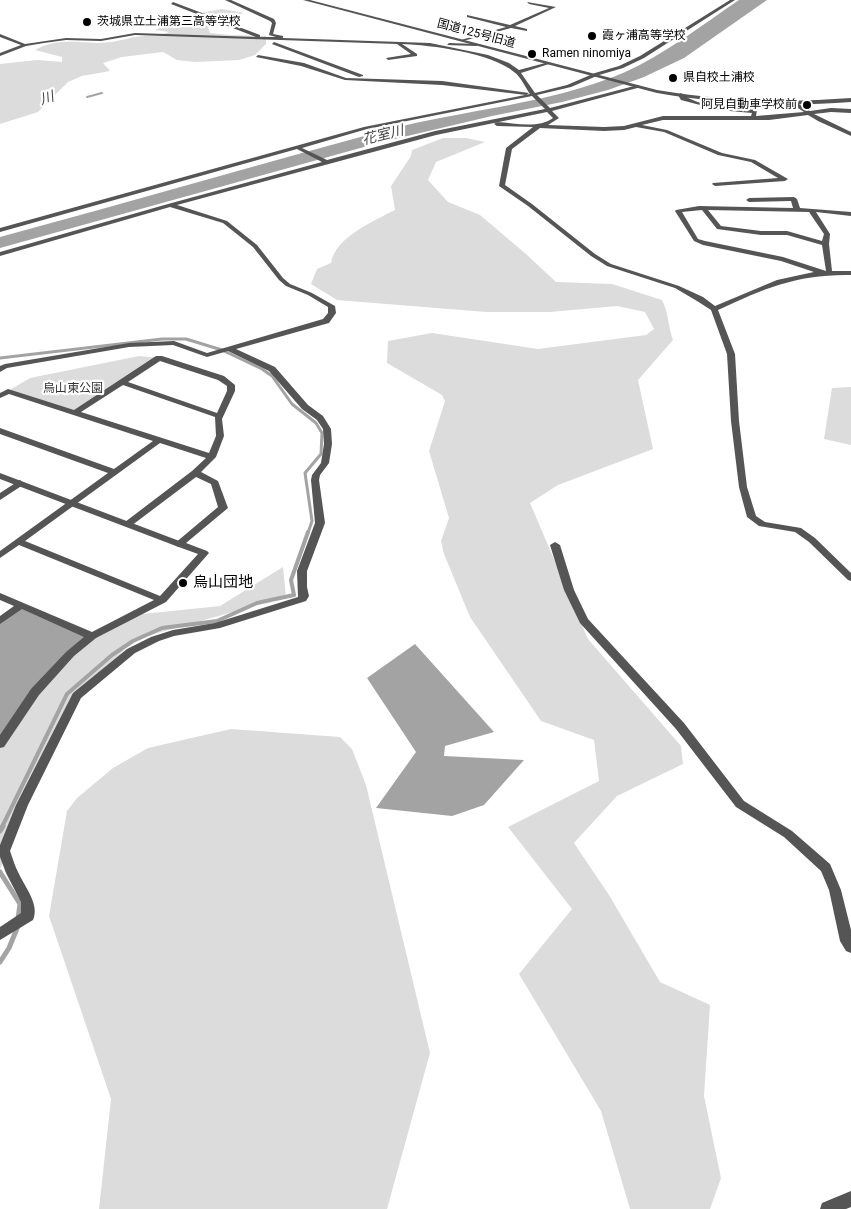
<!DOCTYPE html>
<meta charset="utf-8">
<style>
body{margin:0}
canvas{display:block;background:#fff}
</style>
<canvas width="851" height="1209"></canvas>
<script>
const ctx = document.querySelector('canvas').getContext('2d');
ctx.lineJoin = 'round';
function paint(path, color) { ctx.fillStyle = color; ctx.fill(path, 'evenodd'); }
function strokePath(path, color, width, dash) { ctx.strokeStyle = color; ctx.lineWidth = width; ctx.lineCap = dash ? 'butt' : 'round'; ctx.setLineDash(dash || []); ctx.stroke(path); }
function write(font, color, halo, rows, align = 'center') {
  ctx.font = font + ' Roboto,"Noto Sans JP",sans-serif'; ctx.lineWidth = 4.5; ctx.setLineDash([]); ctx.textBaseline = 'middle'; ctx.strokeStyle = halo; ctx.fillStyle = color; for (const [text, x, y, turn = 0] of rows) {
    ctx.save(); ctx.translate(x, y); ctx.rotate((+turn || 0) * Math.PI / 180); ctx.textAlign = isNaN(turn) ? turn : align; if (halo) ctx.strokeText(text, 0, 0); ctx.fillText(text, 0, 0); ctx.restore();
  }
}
paint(new Path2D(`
 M222 9 245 13 206 21 210 33 230 35 266 36V44L255 55 239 60 195 62 177 60 163 52 122 57 103 63 110 71 82 76 68 82 38 112 0 124V64L37 60 62 62V57L35 50C54 39 75 42 96 43 111 43 121 40 135 37 147 35 158 37 169 32L155 30 179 17Z
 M443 138H466L485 142 436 162 428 180 448 202 480 215 526 254 556 282 612 284 662 300C669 313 668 327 673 340L638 380 653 449 558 485 530 503 588 639 681 746 683 764 617 796 574 843 609 895 660 982 710 1005 704 1096 721 1178 710 1209H630L601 1111 519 974 572 909 508 827 599 781 594 740 541 721 470 617 444 554 441 541 449 518 429 451 445 401 442 395 387 363 388 341 432 333 538 349 646 335 654 329 645 312 617 306 550 312H486L337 300 311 284 317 269 331 263C335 237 374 221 395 210L391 186 411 156 412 150Z
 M139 356 159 358 76 412 8 391 30 378Z
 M851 387V445L824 439 832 388Z
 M283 567 286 597 133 640 68 711 0 869V744L35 692 92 636 133 615 220 606Z
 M231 729 340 737 352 749 366 785 430 1053 387 1209H99L111 1099 49 916 67 811 77 798 113 768 148 748Z`), '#dcdcdc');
paint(new Path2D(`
 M739 0H767L684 58 644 77 608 90 562 102 492 116 382 142 0 248V237C129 202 257 165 386 130 463 110 550 104 623 73 664 55 702 25 739 0Z
 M24 605 95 637 70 654 0 743V623Z
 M415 644 494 732 445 746 444 756 524 760 484 805 452 816 376 808 416 752 367 678Z`), '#a3a3a3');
strokePath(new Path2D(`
 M87 97 102 93`), '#a3a3a3', 2);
strokePath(new Path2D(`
 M0 358 162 339H186L222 350 262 369 272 376 292 404 316 423 322 433 321 454 305 473 312 521 308 533`), '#a3a3a3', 3);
strokePath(new Path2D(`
 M2 827 67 694 112 655 133 641 162 628 217 621 257 603 294 595 291 580 308 532`), '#a3a3a3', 4);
strokePath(new Path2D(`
 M0 831 3 826
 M0 872 20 904 18 919
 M0 962 9 948 18 926`), '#a3a3a3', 5);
paint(new Path2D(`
 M225 0H231L274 19 276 23 273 34 283 36V38L430 43 488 55 509 63 519 70 549 62V64L521 73 535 93 567 85 595 73 619 66 640 56 730 0H735L644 58 623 68 599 75 571 87 537 95 550 108 638 85 641 87 552 111 559 118 548 125 604 127 624 126 663 116H751L752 113 719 110 681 100 678 95 681 93C701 109 732 107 757 110L756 116 804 112 792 104V102L794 101 810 111 831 108 851 109V113L831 112 814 114 851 132V136L818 121 808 115 769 120H663L642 125 667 130 722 153 755 160 788 179 785 181 715 186 712 184 713 183 778 178 751 162 718 155 664 132 636 127 624 130 604 131 540 128 512 149 505 185 532 204 595 254 611 264 679 286 703 297 715 306 777 280 814 272 781 261 703 245 694 241 675 211 676 210 699 206 793 208 791 201 749 202 746 200 749 198 794 197 797 199 800 208 851 212V216L816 212 830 234 829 244 832 271H851V275C798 274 765 288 718 310L735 354 739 421 747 487 756 516 765 522 801 528 815 538 851 573V581L848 580 809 542 795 532 759 526 747 517 739 487 731 421 727 354 711 310 697 301 675 288 607 266 591 256 528 206 499 186 506 148 533 127 497 126 494 124 497 122C515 123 538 129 553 118L547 112 436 135 177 205 227 221 257 245 283 278 290 284 312 293 335 306 336 313 329 323 236 349 275 367 308 405 323 416 331 429 332 444 329 463 320 475 319 480 325 523 307 571V587L309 596 306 601 220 628 174 636 159 641 135 653 81 698 28 805 10 851C13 859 15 867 19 874 25 887 40 905 33 920L0 940V927L21 913V902L6 873 0 857V845L16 805 73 693 127 649 151 637 173 630 215 623 298 597 297 571 315 523 311 480 312 475 321 463 324 444 323 429 317 420 302 409 269 371 228 351 207 357 173 345 129 347 7 368 0 372V366L5 364 129 343 174 341 207 353 323 319 328 313V307L308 295 286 286 279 280 253 247 223 223 170 207 0 256V252L168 204 322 162 297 149 0 232V228L364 127 530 94C525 87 521 77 514 72 492 53 431 45 402 44L417 54V56L388 60 386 58 411 54 397 44 135 35 101 41 66 40 44 43 26 46 0 56V53L21 45 0 37V34L25 44 66 38 101 39 135 33 256 37 171 4 173 2 260 35V37H276L269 35 272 23 270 21ZM532 96 545 109 435 131 327 160 302 148 367 129ZM702 210 717 229 761 235H787L822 245 826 271 783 257 705 241 698 239 682 212ZM708 210 809 212 824 234 822 241 787 231H761L721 226Z
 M527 2 556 7 515 26 527 29V31L511 28 463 41 461 40 506 27 467 17V15L510 25 549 8 529 4Z
 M274 42 363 75V76L359 77 272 44Z
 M449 43 476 44 478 45 476 46 447 45Z
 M258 55 304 63 346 78 442 81 529 93 526 95 442 85 345 80 301 66 256 57Z
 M156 356H162L224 376 235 385V391L222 419 224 436 216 457 201 472 218 481 228 508 186 543 207 551 209 553 166 602 96 638 74 656 39 695 4 747 0 748V735L31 689 66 652 84 637 22 609 0 624V616L14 606 0 600V593L92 632 154 600 19 545 0 558V551L108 473 0 434V428L114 469 153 441 9 394 0 398V393L8 389 74 410ZM160 361 218 380 227 386V391L217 413 128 382ZM123 385 215 417 216 436 209 453 81 412ZM160 443 206 458 192 471 125 522 123 524 125 526H131L196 477 211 484 218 507 174 544 176 546 198 554 160 596 25 541Z
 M20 480 24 483 23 485 0 500V493Z
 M555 542 560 545 574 590 588 619 684 723 744 801 792 831 830 864 841 890 851 930V953L846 951 840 941 829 890 821 871 784 837 736 807 676 729 580 623 564 590 550 545Z
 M851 1191V1207L846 1209H820L822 1203Z`), '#555');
paint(new Path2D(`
 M303 0H310L657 90C722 101 785 103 851 98V102C785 107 722 104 657 93Z
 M0 473 182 542 184 544 179 547 176 546 0 479Z`), '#555');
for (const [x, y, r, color] of [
 [87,22,5,"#000"],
 [592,36,5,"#000"],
 [532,54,5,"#000"],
 [673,78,5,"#000"],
 [807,105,5,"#000"],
 [183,583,5,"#000"]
]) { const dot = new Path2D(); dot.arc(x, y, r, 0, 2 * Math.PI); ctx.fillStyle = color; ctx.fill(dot); strokePath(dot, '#fff', 2); }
write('12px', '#000', '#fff', [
 ["茨城県立土浦第三高等学校",97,22],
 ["霞ヶ浦高等学校",602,36],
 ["Ramen ninomiya",542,54],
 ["県自校土浦校",683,78],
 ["阿見自動車学校前",797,105,"right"]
], 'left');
write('12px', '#000', '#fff', [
 ["国道125号旧道",476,34,15]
]);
write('12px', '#333', '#fff', [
 ["烏山東公園",73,389]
]);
write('italic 14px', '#444', '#fff', [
 ["川",47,99,-18],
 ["花室川",383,136,-14]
]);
write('15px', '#000', '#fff', [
 ["烏山団地",193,583]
], 'left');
</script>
